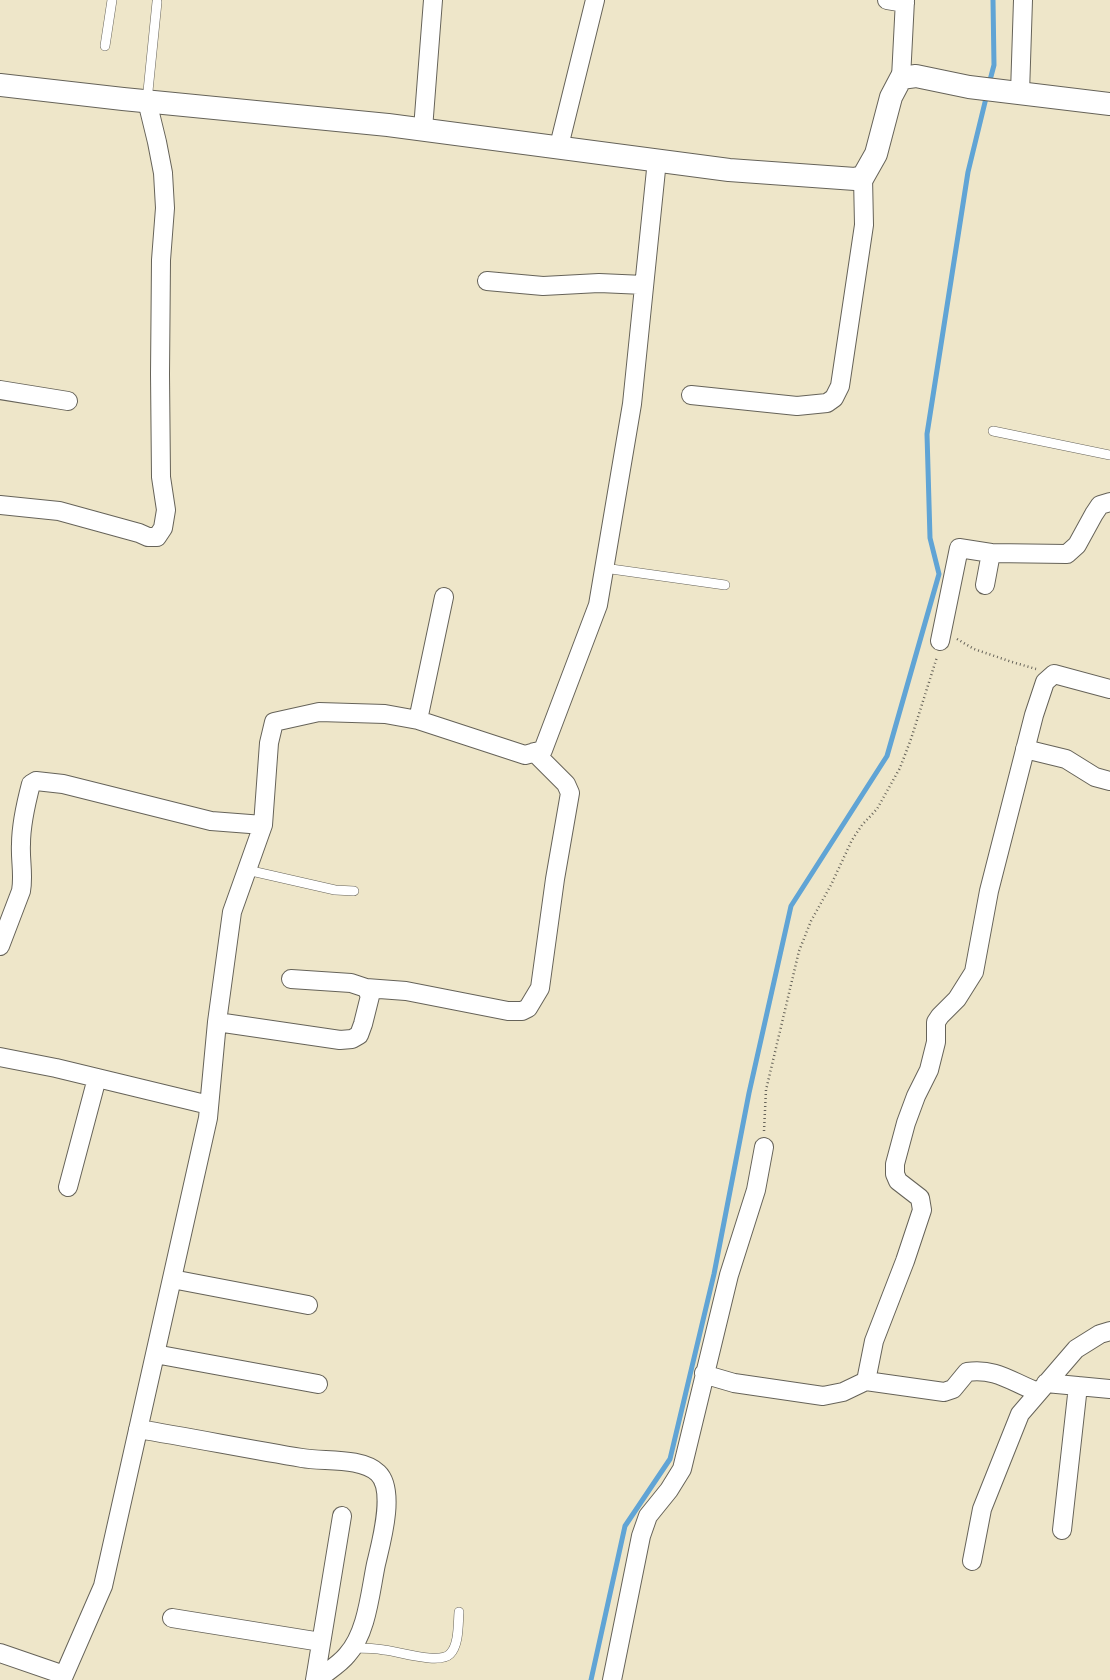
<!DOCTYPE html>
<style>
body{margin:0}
canvas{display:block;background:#eee6c9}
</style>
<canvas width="1110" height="1680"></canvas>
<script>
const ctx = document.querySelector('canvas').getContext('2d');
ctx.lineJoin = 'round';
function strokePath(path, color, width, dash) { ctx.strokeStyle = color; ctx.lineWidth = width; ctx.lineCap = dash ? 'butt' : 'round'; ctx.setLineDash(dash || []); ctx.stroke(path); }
strokePath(new Path2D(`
 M989 84 994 65 993 0
 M591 1680 625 1526 670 1459 714 1274 749 1093 791 906 887 756 939 574 930 538 927 434 968 172 987 94`), '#60a4d5', 5);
const service = new Path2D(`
 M105 46 112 0
 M147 101 157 2
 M993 431 1110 455
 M604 568 725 585
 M247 870 335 890 354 891
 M353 1648C363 1648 374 1648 384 1650 398 1651 439 1665 450 1654 459 1645 458 1625 459 1612`);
const minor = new Path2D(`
 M887 0 905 3
 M901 78 905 0
 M1020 93 1023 0
 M423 129 433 0
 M559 146 595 0
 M487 281 543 286 599 283 644 285
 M0 390 68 401
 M691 395 797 406 827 403 834 398 840 386 864 225 863 177
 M0 505 59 511 139 533 148 537H157L163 528 166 510 161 477 160 374 161 260 165 208 163 173 157 142 147 101
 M985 585 991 553 1067 554 1077 545 1094 514 1100 505 1110 502
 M940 641 959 548 991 553
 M418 720 444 597
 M1025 749 1066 759 1095 777 1110 781
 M0 946 21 891C24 875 20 860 21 844 21 824 26 803 31 784L36 781 63 784 211 821 263 825
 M366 988 406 991 508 1011H522L528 1008 540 988 555 879 570 793 566 784 534 752
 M217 1022 340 1040 352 1039 359 1035 363 1024 370 996 366 988 351 983 291 979
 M0 1057 56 1068 209 1105
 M68 1187 97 1078
 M172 1279 308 1305
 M155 1354 318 1384
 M704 1373 710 1376 734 1383 823 1396 843 1392 866 1381 944 1392 953 1389 967 1372C997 1368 1011 1382 1038 1392
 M866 1381 874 1341 905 1261 922 1210 920 1198 898 1181 895 1174V1164L906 1123 916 1096 929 1070 936 1042V1022L940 1016 957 999 974 972 989 891 1034 715 1045 682 1054 674 1110 689
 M1046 1383 1110 1389
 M138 1429C193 1438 247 1449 302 1458 324 1462 361 1457 378 1473 396 1490 381 1543 376 1564 370 1593 367 1633 347 1655 339 1665 326 1672 317 1680
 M1062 1530 1078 1386
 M972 1561 982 1509 1020 1414 1076 1349 1100 1334 1110 1331
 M172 1618 321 1642
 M0 1653 64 1675
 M62 1680 103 1586 208 1118 217 1022 232 912 263 825 269 743 274 722 319 712 385 714 418 720 525 755 543 750 598 605 632 404 657 160
 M315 1680 342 1516
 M612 1680 641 1536 648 1516 669 1490 682 1469 729 1275 756 1190 764 1147`);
const tertiary = new Path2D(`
 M0 85 123 99 388 125 729 170 855 179 863 177 876 154 891 97 901 78 916 76 969 87 1110 104`);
strokePath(service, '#666359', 10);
strokePath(minor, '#666359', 20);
strokePath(tertiary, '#666359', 24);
strokePath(new Path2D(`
 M957 639 974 649 1012 662 1036 669
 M764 1131 766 1090 799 951 811 921 831 885 852 840 862 825 877 809 900 768 911 739 937 657`), '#666359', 2.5, [1, 3]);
strokePath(service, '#fff', 9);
strokePath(minor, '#fff', 18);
strokePath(tertiary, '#fff', 22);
</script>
